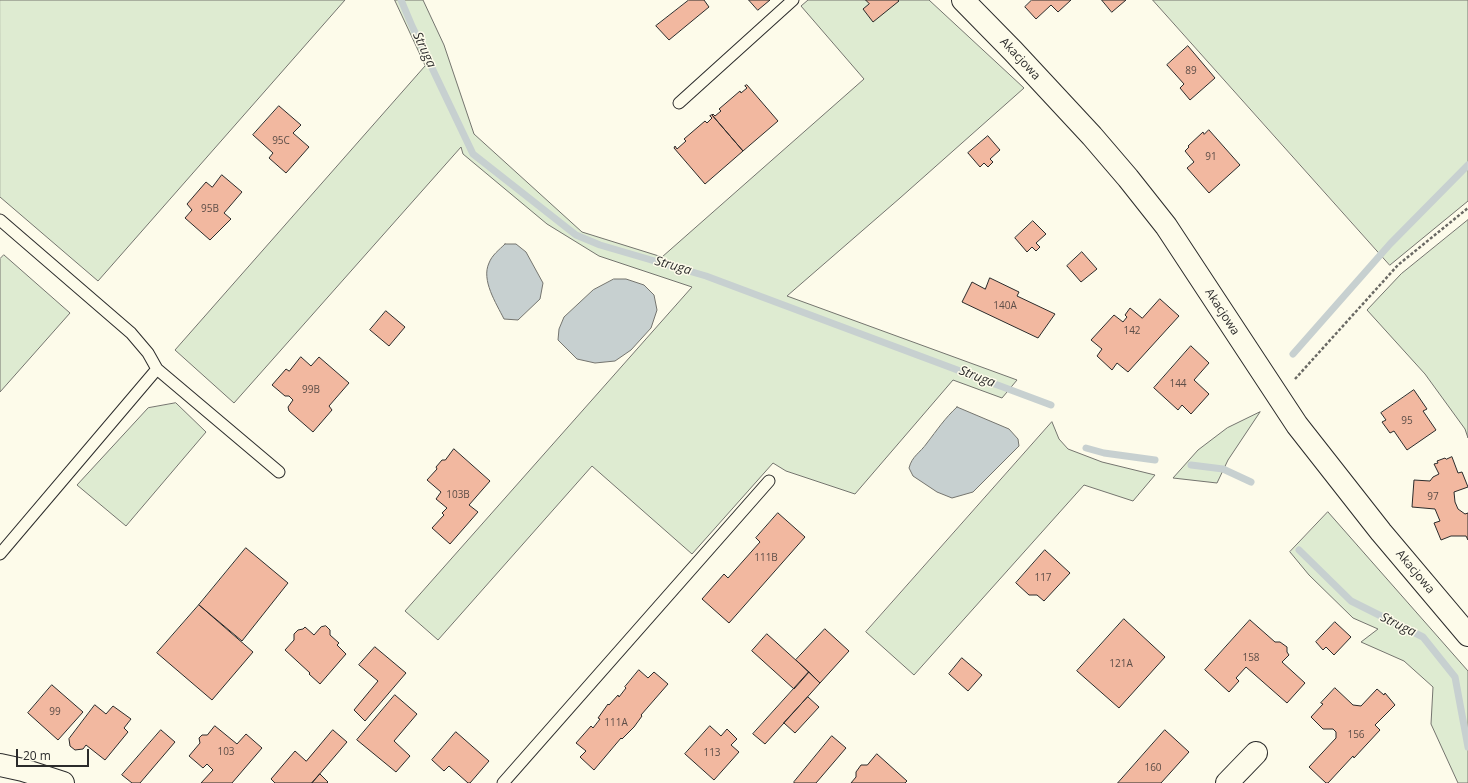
<!DOCTYPE html>
<style>
body{margin:0}
#map{position:relative;width:1468px;height:783px;overflow:hidden;background:#fdfbea;font-family:"Open Sans",sans-serif}
canvas{display:block}
.scale{position:absolute;left:16px;top:749px;width:73px;height:18px;box-sizing:border-box;border:2px solid #2b2b2b;border-top:0;padding-left:5px;font-size:12px;line-height:14px;white-space:nowrap;color:#2b2b2b;-webkit-text-stroke:3px #fdfbea;paint-order:stroke}
</style>
<div id="map">
<canvas width="1468" height="783"></canvas>
<div class="scale">20 m</div>
</div>
<script>
const ctx = document.querySelector('canvas').getContext('2d');
ctx.lineJoin = 'round';
function paint(path, color) { ctx.fillStyle = color; ctx.fill(path, 'evenodd'); }
function strokePath(path, color, width, dash) { ctx.strokeStyle = color; ctx.lineWidth = width; ctx.lineCap = dash ? 'butt' : 'round'; ctx.setLineDash(dash || []); ctx.stroke(path); }
function write(font, color, halo, rows, align = 'center') {
  ctx.font = font + ' "Open Sans",sans-serif'; ctx.lineWidth = 3; ctx.setLineDash([]); ctx.textBaseline = 'middle'; ctx.strokeStyle = halo; ctx.fillStyle = color; for (const [text, x, y, turn = 0] of rows) {
    ctx.save(); ctx.translate(x, y); ctx.rotate((+turn || 0) * Math.PI / 180); ctx.textAlign = isNaN(turn) ? turn : align; if (halo) ctx.strokeText(text, 0, 0); ctx.fillText(text, 0, 0); ctx.restore();
  }
}
const green = new Path2D(`
 M0 0H345L98 281 0 197Z
 M395 0H423L444 45 474 134 582 232 662 257 864 79 801 6 808 0H929L1024 88 900 198 787 296 1017 380 1002 398 953 380 855 494 786 471 773 463 692 554 592 466 438 640 405 611 692 287 599 256 547 224 463 154 461 147 234 403 175 350 425 66Z
 M1153 0H1468V201L1390 265Z
 M1468 220V438L1465 429 1425 374 1367 310 1401 274Z
 M4 255 70 313 0 392V259Z
 M176 403 206 432 126 526 77 485 148 408Z
 M1260 412 1228 460 1217 483 1173 478 1198 450 1227 428Z
 M1052 422 1059 439 1068 449 1102 462 1155 475 1133 501 1084 485 914 675 866 632Z
 M1328 512 1468 671V783H1458L1431 724 1433 687 1404 661 1361 642 1378 629 1353 618 1309 575 1290 552Z`);
paint(green, '#deebd1');
strokePath(green, '#74746e', 1);
const water = new Path2D(`
 M505 244H516L526 252 543 283 540 299 518 320 504 319C496 303 481 280 489 263 492 255 499 250 505 244Z
 M614 279H626L644 285 654 295 657 310 651 328 631 350 615 361 595 363 577 359 558 340 559 329 564 317 593 290Z
 M957 407 1009 429 1018 439 1019 446 973 492 952 498 937 492 913 476 909 468C912 456 920 453 927 443 937 430 945 418 957 407Z`);
paint(water, '#c7d0d0');
strokePath(water, '#74746e', 1);
strokePath(new Path2D(`
 M401 0 412 26 473 154 576 235 600 245 706 276 1051 405
 M1293 354 1390 244 1468 165
 M1086 448 1104 453 1155 460
 M1191 465 1223 469 1251 482
 M1299 550 1351 601 1423 637 1455 677 1468 747`), '#c7d0d0', 7);
const building = new Path2D(`
 M689 0H704L709 7 669 40 656 26Z
 M749 0H770L758 10Z
 M866 0H898L899 1 873 22 863 9 869 4Z
 M1032 0H1071L1058 12 1051 5 1036 19 1025 7Z
 M1102 0H1126L1112 12Z
 M1188 46 1215 78 1190 100 1180 88 1184 84 1167 65Z
 M747 85 778 121 743 151 712 115 713 114 715 116 721 111 719 109 740 91 741 93 747 88 745 86Z
 M279 106 301 125 293 133 309 147 286 173 269 158 273 153 253 135Z
 M712 115 743 151 705 184 674 148 675 146 677 149 686 141 684 139 705 121 707 123 712 118 710 116Z
 M1209 130 1240 165 1209 193 1187 168 1194 162 1185 151 1189 147 1188 146 1203 132 1204 134Z
 M988 136 1000 150 990 159 993 162 988 167 984 163 980 167 968 153Z
 M222 175 242 192 224 213 231 219 210 240 185 218 192 210 187 204 206 182 212 187Z
 M1033 221 1046 234 1036 243 1040 247 1036 251 1032 247 1027 252 1015 238Z
 M1082 252 1097 269 1081 282 1067 266Z
 M990 278 1019 292 1017 296 1055 314 1038 338 962 302 972 282 985 289Z
 M1160 299 1179 316 1128 372 1117 363 1112 370 1097 356 1102 349 1091 340 1114 315 1123 322 1127 317 1125 315 1130 308 1142 318Z
 M386 311 405 327 389 346 370 330Z
 M1191 346 1209 363 1194 380 1209 394 1191 414 1182 405 1178 410 1154 388Z
 M301 357 311 366 319 357 349 383 329 406 332 410 313 432 289 411 288 407 293 400 289 396H285L272 385 286 369 289 371Z
 M1414 390 1427 409 1423 411 1436 430 1407 450 1394 431 1390 433 1382 422 1386 420 1381 413Z
 M454 449 490 481 469 505 478 512 450 544 432 528 444 515 442 513 447 508 436 499 441 492 427 480 437 469 436 467 442 460H445Z
 M1452 457 1458 473 1462 472 1468 487 1454 492 1455 502 1458 509 1465 514 1468 513V540L1466 536H1451L1441 540 1434 523 1440 521 1435 509 1412 507 1414 480 1430 481 1433 477 1439 474 1434 464 1438 463 1437 461 1445 458 1446 459Z
 M778 513 805 537 729 623 702 599 724 574 728 578 760 542 756 538Z
 M246 548 288 583 242 641 199 605Z
 M1045 550 1070 573 1044 601 1037 595H1029L1016 583Z
 M199 605 253 652 212 700 157 653Z
 M1124 619 1165 657 1119 708 1077 671Z
 M1250 620 1275 642H1280L1287 647V652L1289 655 1282 662 1305 683 1287 703 1246 667 1236 678 1239 681 1229 692 1205 670Z
 M1335 622 1351 637 1334 655 1326 647 1323 650 1316 642Z
 M326 626 330 630V635L339 643 337 645 346 654 320 684 309 674 310 673 285 650 294 640V634L298 630 303 629 305 627 314 635 321 627Z
 M825 629 849 651 820 683 796 660Z
 M767 634 809 672 794 689 752 651Z
 M375 647 406 673 365 721 354 710 378 681 359 665Z
 M962 658 982 675 968 691 949 674Z
 M639 670 648 678 654 672 668 684 641 715 642 716 634 727 622 739 621 738 594 770 580 757 586 751 576 743 591 726 593 728 600 719 598 718 608 704 609 705 618 695 619 697 626 688 625 687Z
 M809 672 820 683 765 744 753 734Z
 M52 685 83 712 58 740 28 713Z
 M1335 688 1353 705 1361 706 1377 689 1384 695 1385 693 1395 705 1375 725 1380 730 1354 758 1353 756 1328 783H1326L1309 767 1336 738V732L1333 729H1323L1311 717 1323 704 1321 703Z
 M395 695 417 714 394 741 410 756 396 772 357 740Z
 M808 697 819 707 795 733 784 723Z
 M95 705 106 714 113 706 131 719 124 728 128 732 105 760 86 745 83 749 75 750 70 746 69 739Z
 M215 726 237 744 246 734 262 748 232 783H201L213 770 207 764 203 768 189 756 200 743 199 738 202 735H207Z
 M710 726 721 736 727 729 737 739 731 745 739 752 714 780 685 754Z
 M161 730 175 742 140 783H132L122 775Z
 M333 730 347 742 312 783H275L271 779 295 751 306 761Z
 M1165 730 1189 752 1161 783H1118Z
 M456 732 489 761 470 783H468L449 766 444 771 432 760Z
 M832 736 846 748 816 783H794V782Z
 M877 754 907 781 905 783H851L856 777V772L861 765H867Z
 M320 774 328 782 327 783H312Z`);
paint(building, '#f2b8a0');
strokePath(building, '#2b2b2b', 1);
const lane = new Path2D(`
 M679 103 793 0
 M0 220 131 333 148 353 157 369 279 472
 M0 554 157 369
 M503 783 769 481`);
const street = new Path2D(`
 M1227 783 1256 753`);
const secondary = new Path2D(`
 M963 0 1013 51 1092 136 1128 178 1166 226 1297 425 1381 532 1468 635
 M0 765 23 770 63 783`);
strokePath(lane, '#2b2b2b', 13);
strokePath(street, '#2b2b2b', 24);
strokePath(secondary, '#2b2b2b', 24);
strokePath(new Path2D(`
 M1295 379 1398 265 1468 208`), '#6a6964', 2.5, [3, 2]);
strokePath(lane, '#fdfbea', 11);
strokePath(street, '#fdfbea', 22);
strokePath(secondary, '#fdfbea', 22);
write('10px', '#5d4e48', null, [
 ["89",1191,71],
 ["95C",281,141],
 ["91",1211,157],
 ["95B",210,209],
 ["140A",1005,306],
 ["142",1132,331],
 ["144",1178,384],
 ["99B",311,390],
 ["95",1407,421],
 ["103B",458,495],
 ["97",1433,497],
 ["111B",766,558],
 ["117",1043,578],
 ["158",1251,658],
 ["121A",1121,664],
 ["99",55,712],
 ["111A",616,723],
 ["156",1356,735],
 ["103",226,752],
 ["113",712,753],
 ["160",1153,768]
]);
write('12px', '#2b2b2b', '#fdfbea', [
 ["Akacjowa",1020,59,47],
 ["Akacjowa",1222,312,57],
 ["Akacjowa",1415,572,50]
]);
write('italic 13px', '#2b2b2b', '#fdfbea', [
 ["Struga",424,50,65],
 ["Struga",673,266,16],
 ["Struga",977,377,21],
 ["Struga",1398,625,26]
]);
</script>
